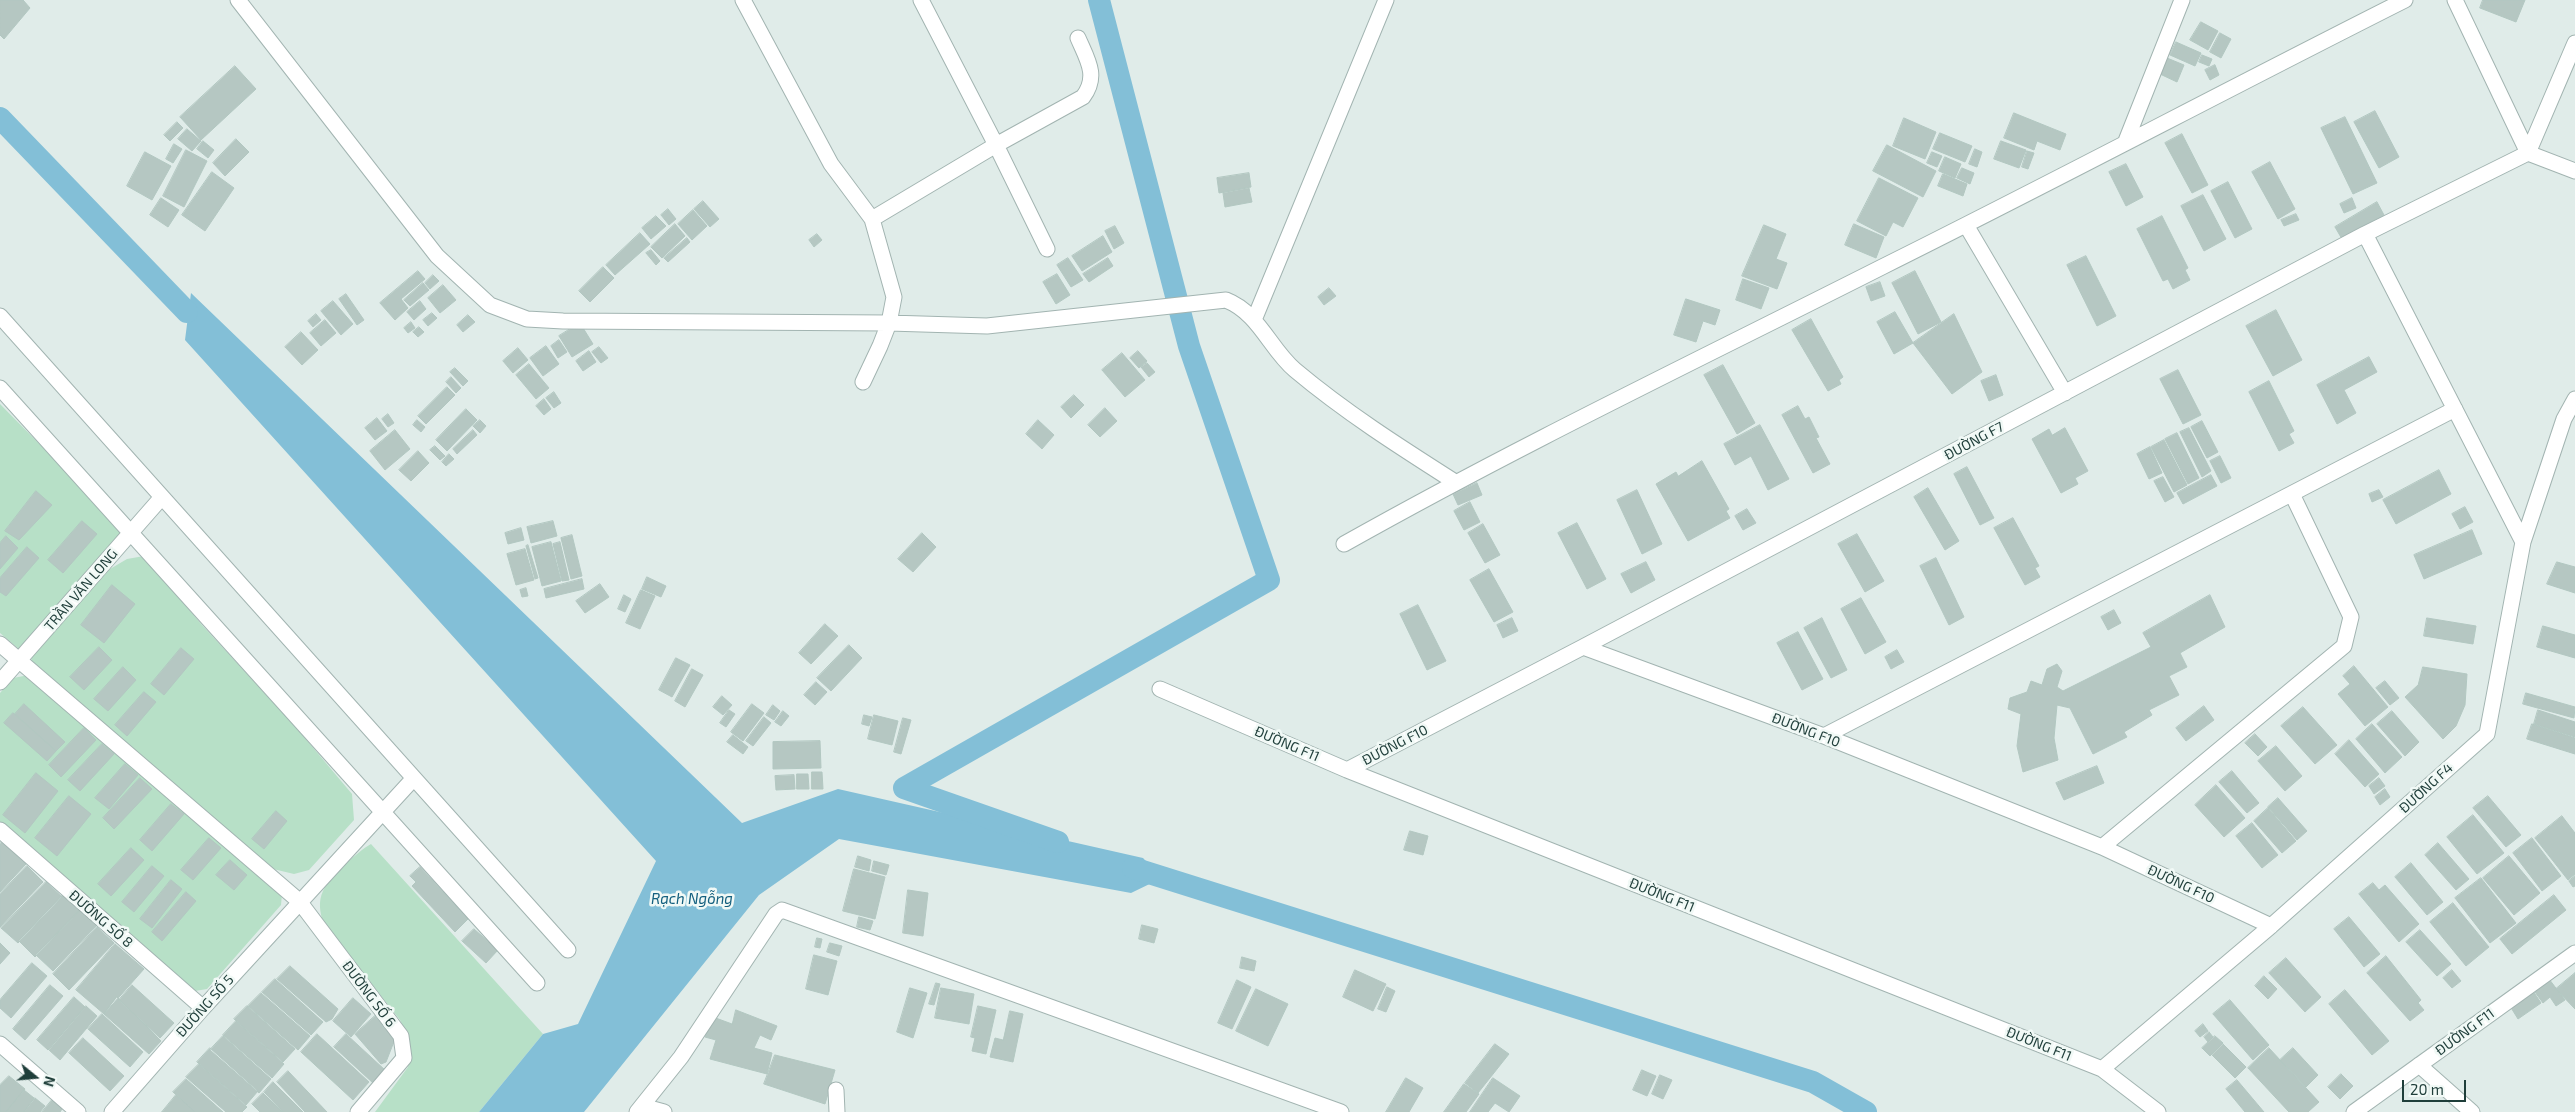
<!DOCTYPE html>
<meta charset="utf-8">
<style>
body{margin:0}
#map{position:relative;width:2575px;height:1112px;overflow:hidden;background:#e0ece9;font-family:"Exo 2",sans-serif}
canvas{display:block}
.north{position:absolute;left:10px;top:1052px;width:50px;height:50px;-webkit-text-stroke:4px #f1f9f6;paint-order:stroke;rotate:107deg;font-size:14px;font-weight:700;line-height:20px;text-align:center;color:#1f3e3a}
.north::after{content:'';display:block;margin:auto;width:18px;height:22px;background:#1f3e3a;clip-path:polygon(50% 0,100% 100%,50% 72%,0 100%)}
.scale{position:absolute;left:2402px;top:1080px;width:64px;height:22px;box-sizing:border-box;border:2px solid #1f3e3a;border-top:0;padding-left:6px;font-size:15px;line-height:18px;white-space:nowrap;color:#1f3e3a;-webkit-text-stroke:4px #f1f9f6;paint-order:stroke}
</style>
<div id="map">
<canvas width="2575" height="1112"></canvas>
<div class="north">N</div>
<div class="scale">20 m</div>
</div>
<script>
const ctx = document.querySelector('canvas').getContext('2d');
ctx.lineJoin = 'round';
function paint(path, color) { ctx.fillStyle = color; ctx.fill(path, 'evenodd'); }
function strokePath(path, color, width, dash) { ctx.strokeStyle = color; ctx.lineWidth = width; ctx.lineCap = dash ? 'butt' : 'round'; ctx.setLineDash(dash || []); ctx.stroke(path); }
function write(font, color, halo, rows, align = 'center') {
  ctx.font = font + ' "Exo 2",sans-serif'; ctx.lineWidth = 5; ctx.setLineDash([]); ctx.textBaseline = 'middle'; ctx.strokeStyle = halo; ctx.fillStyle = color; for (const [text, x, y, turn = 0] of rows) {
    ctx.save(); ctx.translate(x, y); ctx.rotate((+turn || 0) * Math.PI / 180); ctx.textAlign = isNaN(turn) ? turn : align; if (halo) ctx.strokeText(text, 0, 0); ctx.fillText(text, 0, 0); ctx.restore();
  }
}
paint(new Path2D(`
 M0 404 126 532 19 649 0 633Z
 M144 556 202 625 294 725 352 794 354 820 309 870 294 874 269 868 34 669 31 657 110 569 127 559Z
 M29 675 282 894 281 905 207 989 195 991 0 823V693L13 678Z
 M371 844 543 1034 479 1112H375L408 1067 410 1042 400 1020 323 922C320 912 318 902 323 891 328 879 359 850 371 844Z`), '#b7e0c7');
paint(new Path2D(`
 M191 293 742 823 838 789 1143 858 1162 878 1131 893 839 839 759 895 584 1112H479L543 1034 578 1024 656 861 185 340Z`), '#83bfd7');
strokePath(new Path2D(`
 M0 118 187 312
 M1058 842 904 788 1269 580 1189 346 1099 0
 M1133 868 1813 1082 1866 1112`), '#83bfd7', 22);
const building = new Path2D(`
 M0 0H23L30 8 4 39 0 35Z
 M2483 0H2525L2516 22 2480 8Z
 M2201 22 2218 31 2208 50 2190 40Z
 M2220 33 2231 39 2221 58 2210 52Z
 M2176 42 2201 53 2195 66 2170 55Z
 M2202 55 2212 59 2209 66 2199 62Z
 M2167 58 2184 65 2177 82 2160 74Z
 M2215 65 2219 75 2210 80 2205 70Z
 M235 66 256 89 201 140 180 117Z
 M2375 111 2399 157 2379 168 2354 122Z
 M2014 113 2066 134 2060 150 2037 141 2034 150 2004 138Z
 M2345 117 2377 183 2353 194 2321 128Z
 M1904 118 1936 132 1925 159 1893 146Z
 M177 122 183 128 170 141 164 135Z
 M187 129 201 141 192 151 178 139Z
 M1940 133 1972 146 1965 162 1933 149Z
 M2182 134 2208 185 2192 193 2165 143Z
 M236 139 249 152 225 176 213 163Z
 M203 141 214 150 208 158 197 149Z
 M2001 141 2026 150 2019 168 1994 159Z
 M174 144 182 149 173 163 166 159Z
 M1887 145 1936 171 1923 197 1873 171Z
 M1975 149 1982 152 1977 167 1969 164Z
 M186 150 207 161 184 207 163 196Z
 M2027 151 2034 153 2028 169 2022 167Z
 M145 152 171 166 152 200 127 186Z
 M1932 152 1942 156 1937 167 1927 163Z
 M1945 157 1961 164 1955 178 1939 171Z
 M2270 162 2295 209 2278 219 2252 172Z
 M2126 164 2143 197 2126 206 2109 172Z
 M1962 168 1974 173 1970 184 1957 178Z
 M212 172 234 188 205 231 182 215Z
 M1249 173 1251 187 1219 193 1217 178Z
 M1943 174 1967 184 1963 196 1938 186Z
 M1879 178 1918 198 1903 227 1893 222 1886 236 1857 221Z
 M2228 182 2252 229 2235 238 2211 191Z
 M1249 188 1252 202 1225 207 1223 193Z
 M2203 195 2226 239 2204 251 2181 206Z
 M161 198 179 210 168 227 150 215Z
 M2352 198 2356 208 2344 213 2340 204Z
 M703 201 719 219 710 227 694 209Z
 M2377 202 2384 215 2342 239 2335 227Z
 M668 209 676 219 669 225 661 215Z
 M693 210 707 226 692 240 678 224Z
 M2296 214 2299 220 2284 226 2281 220Z
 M656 216 666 226 651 239 642 228Z
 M2162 216 2188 268 2185 270 2190 280 2173 289 2168 279 2163 281 2137 229Z
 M675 224 685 236 662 258 651 247Z
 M1854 224 1884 237 1876 258 1845 245Z
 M1764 225 1786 234 1776 259 1787 263 1777 289 1742 276Z
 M1115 226 1124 243 1114 249 1105 231Z
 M640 233 650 244 615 275 606 265Z
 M817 234 822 240 814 247 809 240Z
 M1103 236 1112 252 1082 271 1072 256Z
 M687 238 690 242 668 262 664 258Z
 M651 250 660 261 656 265 646 253Z
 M2086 256 2116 316 2097 326 2067 265Z
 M1068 258 1083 280 1071 287 1057 265Z
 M1108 258 1113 266 1089 282 1083 274Z
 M603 267 614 278 590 302 579 291Z
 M418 271 425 279 401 299 408 308 395 320 380 303Z
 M1915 271 1941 322 1918 334 1892 283Z
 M1057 274 1070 295 1056 304 1043 282Z
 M433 275 439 281 430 289 425 283Z
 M1743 279 1769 288 1761 309 1736 300Z
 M1880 282 1885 296 1871 301 1866 287Z
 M423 283 429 290 410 306 404 300Z
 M443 285 456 300 440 313 428 298Z
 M1329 288 1336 296 1324 305 1318 297Z
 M346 294 364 320 357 325 339 299Z
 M1686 299 1720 310 1715 325 1703 321 1696 342 1674 335Z
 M333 301 353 324 341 335 321 311Z
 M420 301 426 309 414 320 407 312Z
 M2276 310 2302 360 2273 376 2246 326Z
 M1895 312 1913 343 1894 354 1877 322Z
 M432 313 437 318 428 326 423 320Z
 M316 314 321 320 313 327 308 321Z
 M1954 314 1982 372 1952 394 1913 343Z
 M468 315 475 322 463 332 457 325Z
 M1811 319 1843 377 1839 380 1841 384 1828 391 1792 330Z
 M325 320 336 333 321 346 310 333Z
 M411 322 415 328 408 333 404 328Z
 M580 323 593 344 572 357 559 336Z
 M419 327 424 332 418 337 413 332Z
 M301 332 318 350 302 365 285 347Z
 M559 340 567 352 558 358 551 346Z
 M546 346 559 364 543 376 530 358Z
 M599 347 608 358 601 363 592 352Z
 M518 348 528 360 513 373 503 361Z
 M589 351 596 362 583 371 576 361Z
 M1138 351 1147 361 1139 368 1130 358Z
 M1122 353 1145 380 1125 397 1102 370Z
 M2369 357 2377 372 2344 390 2356 413 2337 424 2317 385Z
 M1147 363 1155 372 1149 377 1141 367Z
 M529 364 549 388 536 399 516 375Z
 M1723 365 1755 423 1737 434 1704 375Z
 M455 368 468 381 463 386 450 372Z
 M2178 370 2201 415 2183 424 2160 379Z
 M1996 375 2003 395 1989 401 1981 381Z
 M451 377 461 388 456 393 446 382Z
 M2269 381 2294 431 2289 434 2294 443 2279 451 2249 392Z
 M447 387 455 395 426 424 418 416Z
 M554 392 561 403 554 408 546 398Z
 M1074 395 1084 405 1071 418 1061 407Z
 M544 399 551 409 544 415 536 406Z
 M1798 406 1805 419 1809 417 1819 437 1816 438 1830 464 1813 473 1782 415Z
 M1105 408 1117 421 1100 437 1088 425Z
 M466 409 477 420 447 451 436 440Z
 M388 414 394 423 388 427 382 419Z
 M377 418 387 431 375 440 365 428Z
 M417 420 425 427 421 432 413 425Z
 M480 420 486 426 480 433 473 426Z
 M1038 420 1054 435 1042 449 1026 434Z
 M2202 421 2218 452 2207 458 2191 427Z
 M1760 425 1789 479 1768 490 1751 456 1735 465 1724 444Z
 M2065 428 2088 471 2075 478 2078 484 2061 493 2032 439 2049 429 2052 435Z
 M2189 428 2211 471 2202 477 2180 432Z
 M395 430 410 449 385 470 370 451Z
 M473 430 477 435 457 454 453 449Z
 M2177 433 2199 478 2188 484 2165 439Z
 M2164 440 2187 485 2174 492 2151 447Z
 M435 446 445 456 440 460 430 450Z
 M2150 447 2162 473 2149 479 2137 454Z
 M418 451 429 463 411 481 399 470Z
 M449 454 454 459 446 466 442 462Z
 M2220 456 2231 478 2221 483 2210 461Z
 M1702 461 1729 509 1726 511 1730 518 1688 541 1656 484 1676 472 1678 476Z
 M1967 467 1994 518 1980 525 1954 474Z
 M2439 470 2451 494 2396 524 2383 500Z
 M2211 475 2217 486 2183 504 2177 493Z
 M2163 477 2174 497 2165 502 2154 481Z
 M1477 483 1482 495 1458 505 1453 494Z
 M1928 488 1959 541 1945 550 1914 497Z
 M1637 490 1662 544 1642 554 1617 500Z
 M2379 490 2383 497 2372 502 2369 494Z
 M36 491 52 505 19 540 5 531Z
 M1470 502 1480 522 1464 530 1454 511Z
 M2465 507 2473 522 2460 529 2452 514Z
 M1747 509 1756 523 1743 530 1735 516Z
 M2013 518 2039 566 2035 568 2040 577 2025 585 1994 528Z
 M82 521 97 534 63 573 48 560Z
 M553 521 557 536 531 543 527 527Z
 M1577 523 1606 579 1587 589 1558 533Z
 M1483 524 1500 555 1485 563 1468 533Z
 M521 528 524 540 508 544 505 533Z
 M2472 530 2482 554 2424 579 2414 555Z
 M922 533 936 547 913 572 898 559Z
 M1857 534 1884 581 1865 592 1838 544Z
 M572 535 582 576 571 579 561 538Z
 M6 536 18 548 0 569V543Z
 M551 542 561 581 542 586 532 547Z
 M560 542 569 580 562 581 553 544Z
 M528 545 538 578 535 579 526 546Z
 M27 547 39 558 6 596 0 592V578Z
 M525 549 534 580 516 585 507 554Z
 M1936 558 1964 617 1949 625 1920 566Z
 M1646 562 1655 580 1631 593 1621 574Z
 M2557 562 2575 567V593L2547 584Z
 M1489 569 1513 612 1494 622 1470 580Z
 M647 577 666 586 661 597 642 589Z
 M582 579 584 589 546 598 544 589Z
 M600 584 609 597 585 613 576 601Z
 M112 585 135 604 104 643 81 625Z
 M526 588 528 596 522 597 520 590Z
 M641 590 655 596 640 629 626 623Z
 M624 595 631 599 625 612 618 609Z
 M2210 595 2225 627 2180 653 2187 667 2169 676 2179 695 2149 710 2152 715 2124 732 2127 737 2093 754 2070 708 2057 705 2054 738 2058 760 2023 772 2017 746 2021 714 2008 709 2010 698 2027 692 2031 681 2042 685 2047 669 2057 664 2062 671 2057 687 2063 691 2151 647 2143 633Z
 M1861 598 1886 642 1865 654 1841 609Z
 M1418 605 1446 661 1427 670 1400 614Z
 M2114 610 2121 623 2108 630 2101 617Z
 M1512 618 1518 631 1503 638 1497 625Z
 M1822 618 1847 670 1831 678 1804 628Z
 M2427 618 2476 626 2473 644 2424 636Z
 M825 624 838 636 811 664 799 653Z
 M2543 626 2575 635V658L2537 647Z
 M1798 632 1823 679 1802 690 1777 643Z
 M849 645 862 658 831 691 817 678Z
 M99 647 112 660 84 690 70 677Z
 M181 648 194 659 164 695 151 684Z
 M1897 650 1904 662 1891 669 1885 657Z
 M676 658 690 665 672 697 659 690Z
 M2354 666 2388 707 2365 726 2338 694 2350 684 2343 676Z
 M123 667 136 680 108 711 94 699Z
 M2423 667 2467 674 2465 705 2456 726 2443 739 2405 697 2418 685Z
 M692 669 703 675 685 707 675 701Z
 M2385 681 2399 698 2390 705 2376 688Z
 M816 682 827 692 815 705 804 695Z
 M144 692 156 702 127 736 115 725Z
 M2526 693 2575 707 2574 718 2523 704Z
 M722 696 732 705 723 715 713 707Z
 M24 704 65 742 56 751 15 714Z
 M752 704 764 713 743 741 731 732Z
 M773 705 780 711 774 720 766 715Z
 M2204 706 2214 720 2186 741 2176 728Z
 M2303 707 2337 745 2315 764 2281 726Z
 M729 710 735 714 726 727 720 723Z
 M2538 710 2575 722V737L2534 724Z
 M783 711 789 716 781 726 775 722Z
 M2392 711 2419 742 2405 756 2377 724Z
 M13 713 56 751 47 761 4 723Z
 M864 715 872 717 869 726 862 724Z
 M874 715 898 721 892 745 868 739Z
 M764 717 771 723 753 746 746 741Z
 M903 718 911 720 901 754 894 752Z
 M2372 724 2402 757 2385 773 2356 739Z
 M2532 724 2575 738V754L2527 739Z
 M84 728 96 740 61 777 49 765Z
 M2255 734 2267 747 2258 756 2245 743Z
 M733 735 748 747 743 754 727 742Z
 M2349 740 2379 774 2365 787 2335 754Z
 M820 741 821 768 773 769V742Z
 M102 744 114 754 80 791 68 780Z
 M2276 746 2302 776 2285 791 2258 761Z
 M125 764 138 775 109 809 95 798Z
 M2097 766 2104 783 2064 800 2056 783Z
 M2232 771 2259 803 2247 813 2219 782Z
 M812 772H822L823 789H812Z
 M36 773 58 791 25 833 3 815Z
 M797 774H808L809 789H797Z
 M794 775 795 789 776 790 775 776Z
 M140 778 152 789 114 829 103 818Z
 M2379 778 2385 786 2374 794 2369 786Z
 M2216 785 2245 818 2224 837 2195 805Z
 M2385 789 2390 797 2380 805 2375 797Z
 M69 796 91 814 57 856 35 838Z
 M2488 796 2521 835 2506 847 2473 808Z
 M2278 798 2307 831 2297 840 2268 807Z
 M171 804 184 814 152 851 140 840Z
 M2268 808 2296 841 2282 853 2254 821Z
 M276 811 287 821 264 849 252 839Z
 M2473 815 2504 853 2477 874 2447 837Z
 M2562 816 2575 833V874L2568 880 2535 838Z
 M2252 823 2278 855 2262 868 2236 836Z
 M1410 831 1428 836 1423 855 1404 850Z
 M209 838 221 848 193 880 181 870Z
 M2532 838 2561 876 2542 891 2513 853Z
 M2 842 26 864 0 892V844Z
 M2438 843 2469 879 2456 890 2425 855Z
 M131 848 144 860 111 896 98 884Z
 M858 856 871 860 869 871 855 867Z
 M2509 856 2540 893 2514 915 2483 878Z
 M230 860 247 875 234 890 216 875Z
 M874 861 889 865 886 875 872 871Z
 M2411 863 2443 902 2427 915 2395 877Z
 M27 866 43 882 0 927V894Z
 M152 866 164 876 134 912 122 902Z
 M420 867 468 919 455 932 412 886 416 882 410 876Z
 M854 869 885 877 875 919 843 911Z
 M2575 876V886L2573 887 2569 881Z
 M2481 878 2516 923 2490 943 2455 898Z
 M171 880 182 889 152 928 140 919Z
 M46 882 62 897 18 943 1 928Z
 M2373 883 2379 890 2385 885 2419 924 2399 942 2359 894Z
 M908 890 928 893 923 936 903 933Z
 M186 892 196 901 162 941 152 932Z
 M63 895 80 910 35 957 19 941Z
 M2554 895 2566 910 2512 954 2500 939Z
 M2453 903 2489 947 2466 966 2430 922Z
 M81 909 97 925 53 971 36 955Z
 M859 917 873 921 870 930 857 927Z
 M2349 917 2380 954 2364 967 2334 929Z
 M1142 925 1158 929 1154 943 1139 939Z
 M97 927 114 943 69 990 53 974Z
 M474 929 498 950 486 963 462 941Z
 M2420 930 2451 964 2437 976 2406 942Z
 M817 938 822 939 820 948 815 947Z
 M0 943 10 953 0 964Z
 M830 943 842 946 839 956 827 952Z
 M115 944 144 969 104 1014 76 990Z
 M814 955 837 961 828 995 806 989Z
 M2386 956 2421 1000 2418 1003 2424 1010 2410 1021 2367 973Z
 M1242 957 1256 961 1254 971 1240 968Z
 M2286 958 2321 997 2305 1012 2269 973Z
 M32 963 47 976 11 1018 0 1008V1000Z
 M290 966 338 1009 332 1019 326 1022 277 979Z
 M1355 970 1386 984 1373 1011 1343 997Z
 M2452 970 2461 981 2452 988 2443 978Z
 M2575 973V1009L2556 989Z
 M2264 976 2277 989 2268 999 2255 986Z
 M275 979 323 1022 311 1035 262 992Z
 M2549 979 2565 1000 2556 1006 2550 997 2543 1003 2535 992Z
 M1237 980 1251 987 1232 1029 1218 1023Z
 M936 983 940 984 934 1005 929 1004Z
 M50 985 63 996 25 1040 13 1029Z
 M132 985 174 1023 160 1038 119 1000Z
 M1387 987 1395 991 1386 1012 1378 1009Z
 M910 988 927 993 913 1038 897 1032Z
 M941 988 974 994 969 1024 935 1018Z
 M1256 989 1288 1004 1268 1046 1236 1031Z
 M2345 990 2389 1041 2372 1055 2329 1004Z
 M2533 991 2541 1003 2518 1019 2510 1006Z
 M261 993 310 1036 298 1050 248 1006Z
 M74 997 85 1007 48 1050 37 1040Z
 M117 997 161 1041 149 1054 104 1014Z
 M353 998 371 1014 351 1037 333 1021Z
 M2230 1000 2269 1045 2253 1060 2213 1014Z
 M86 1006 97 1016 60 1060 49 1050Z
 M247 1006 295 1049 283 1062 234 1019Z
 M978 1006 996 1010 986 1054 972 1051 975 1038 971 1037Z
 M736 1010 777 1026 771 1040 760 1035 754 1048 772 1053 767 1074 710 1059 716 1040 705 1037 713 1017 732 1024Z
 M1010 1011 1023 1014 1013 1062 990 1057 995 1038 1003 1040Z
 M102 1014 143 1052 130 1067 88 1029Z
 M375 1016 395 1039 386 1062 381 1064 355 1034Z
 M236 1021 284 1064 272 1078 223 1035Z
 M2203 1024 2208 1031 2200 1037 2195 1031Z
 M2209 1032 2213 1037 2208 1042 2204 1037Z
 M317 1034 369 1082 353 1100 301 1052Z
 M346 1034 385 1070 373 1083 334 1047Z
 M223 1036 271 1079 259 1093 210 1050Z
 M2215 1036 2223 1043 2210 1056 2202 1048Z
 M83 1038 124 1076 110 1091 69 1053Z
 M1495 1044 1509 1054 1478 1093 1465 1083Z
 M2223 1044 2246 1067 2235 1078 2212 1055Z
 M210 1048 258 1091 246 1105 197 1062Z
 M2269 1048 2319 1102 2308 1112H2289L2248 1068Z
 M2293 1048 2318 1075 2306 1087 2280 1060Z
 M775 1055 835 1070 825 1104 764 1084Z
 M199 1064 247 1107 242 1112H226L186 1077Z
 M1642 1070 1656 1076 1647 1096 1633 1090Z
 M288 1071 327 1112H305L277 1082Z
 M2341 1074 2353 1086 2340 1099 2328 1087Z
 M1660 1075 1672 1080 1663 1099 1652 1094Z
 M9 1076 25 1089 6 1112H0V1085Z
 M1406 1078 1423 1088 1409 1112H1386Z
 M1493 1078 1520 1096 1509 1112 1495 1103 1488 1112H1470Z
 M186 1079 223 1112H195L173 1092Z
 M2237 1080 2264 1112H2245L2226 1089Z
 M273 1082 303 1112H283L264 1092Z
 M1464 1084 1479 1094 1466 1112H1444Z
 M24 1090 34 1098 24 1112H6Z
 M263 1093 282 1112H260L252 1104Z
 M176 1095 195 1112H162Z
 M35 1098 45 1106 40 1112H24Z
 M52 1100 62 1109 60 1112H42Z`);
paint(building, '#b5c7c2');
strokePath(building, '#b2c7c1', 1);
const minor = new Path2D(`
 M238 0 437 256 490 305 527 319 563 321 889 323 987 326 1226 300C1259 313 1270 349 1295 370 1345 412 1400 447 1455 482
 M743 0 831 164 872 219 894 297 889 323 880 346 863 382
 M921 0 996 145 1047 249
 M2455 0 2528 153
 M2126 141 2182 0
 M2528 153 2575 43
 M872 219 996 145 1083 97C1099 76 1087 59 1078 38
 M1966 225 2065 393
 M2365 234 2523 542
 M0 316 568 950
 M1254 320 1386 0
 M0 388 537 983
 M1344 544C1520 445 1702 358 1882 267 2057 180 2230 88 2405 0
 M0 644 299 901 401 1036 404 1058 358 1112
 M1583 647 2365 234 2528 153 2575 171
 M0 682 162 497
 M1160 689 1347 770 2102 1069 2158 1112
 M1824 736 2455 409
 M1347 770 1583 647 1824 736 2102 847 2271 926
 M0 830 203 1008
 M2102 847 2344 646 2351 617 2292 494
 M0 1044 78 1112
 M2419 1065 2472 1112
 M2102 1069 2271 926 2487 734 2523 542 2564 419 2575 399
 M836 1090 837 1112
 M642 1106 664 1112
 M112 1112 203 1008 414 778
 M637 1112 681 1057 776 914 782 910 1341 1112
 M2354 1112 2575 953`);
strokePath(minor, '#a2b4b1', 17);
strokePath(minor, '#fff', 15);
write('14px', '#1f3e3a', '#f1f9f6', [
 ["ĐƯỜNG F7",1974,441,-28],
 ["TRẦN VĂN LONG",81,590,-49],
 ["ĐƯỜNG F10",1806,730,21],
 ["ĐƯỜNG F11",1287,744,23],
 ["ĐƯỜNG F10",1395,745,-27],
 ["ĐƯỜNG F4",2426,788,-42],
 ["ĐƯỜNG F10",2181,884,25],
 ["ĐƯỜNG F11",1662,895,22],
 ["ĐƯỜNG SỐ 8",101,919,41],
 ["ĐƯỜNG SỐ 6",369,994,53],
 ["ĐƯỜNG SỐ 5",205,1006,-48],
 ["ĐƯỜNG F11",2465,1032,-36],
 ["ĐƯỜNG F11",2039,1044,22]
]);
write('italic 15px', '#14607f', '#f1f9f6', [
 ["Rạch Ngỗng",692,899]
]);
</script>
